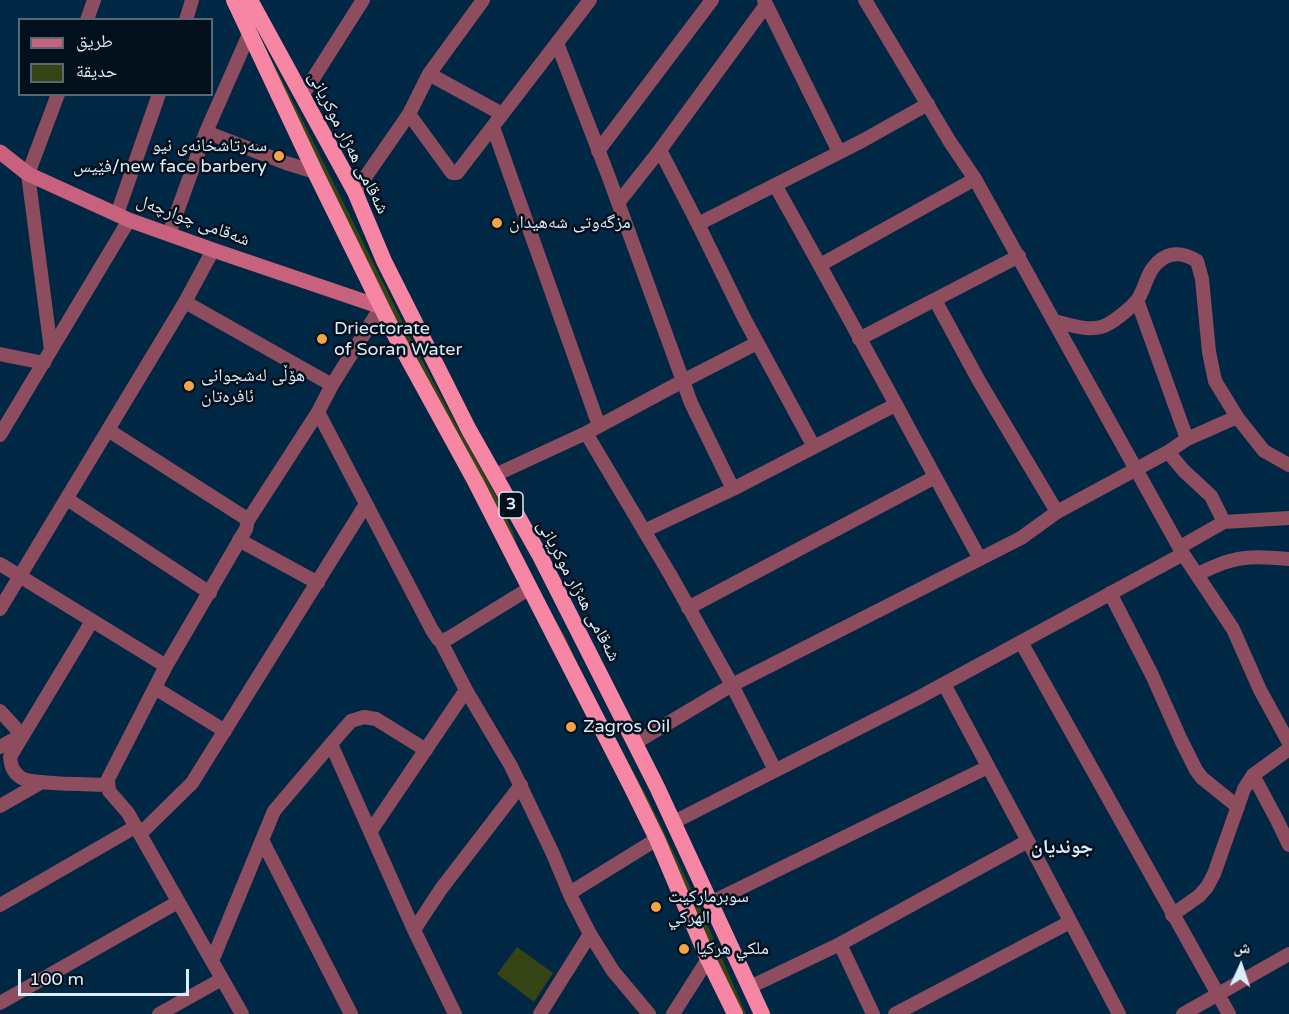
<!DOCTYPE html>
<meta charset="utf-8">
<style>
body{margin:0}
#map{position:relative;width:1289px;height:1014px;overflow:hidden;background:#002744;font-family:"Varela Round","Noto Naskh Arabic",sans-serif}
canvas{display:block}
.legend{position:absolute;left:18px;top:18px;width:195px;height:78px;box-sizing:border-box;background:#02101c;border:2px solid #596875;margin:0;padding:8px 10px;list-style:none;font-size:18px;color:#dbecfb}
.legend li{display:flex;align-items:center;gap:12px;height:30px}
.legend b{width:30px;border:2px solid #596875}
.north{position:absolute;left:1211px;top:936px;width:60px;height:60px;-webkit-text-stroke:4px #02101c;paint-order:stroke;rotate:3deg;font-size:16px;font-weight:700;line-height:24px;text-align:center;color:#dbecfb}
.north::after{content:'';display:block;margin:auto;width:21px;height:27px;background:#dbecfb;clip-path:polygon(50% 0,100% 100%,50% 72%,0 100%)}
.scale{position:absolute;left:18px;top:969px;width:171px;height:27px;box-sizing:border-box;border:3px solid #dbecfb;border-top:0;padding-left:8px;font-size:18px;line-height:21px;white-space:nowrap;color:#dbecfb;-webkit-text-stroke:4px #02101c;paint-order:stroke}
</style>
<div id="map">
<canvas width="1289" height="1014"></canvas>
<ul class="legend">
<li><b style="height:8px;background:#c7617d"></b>طريق</li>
<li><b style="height:16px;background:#364415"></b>حديقة</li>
</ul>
<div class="north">ش</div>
<div class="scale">100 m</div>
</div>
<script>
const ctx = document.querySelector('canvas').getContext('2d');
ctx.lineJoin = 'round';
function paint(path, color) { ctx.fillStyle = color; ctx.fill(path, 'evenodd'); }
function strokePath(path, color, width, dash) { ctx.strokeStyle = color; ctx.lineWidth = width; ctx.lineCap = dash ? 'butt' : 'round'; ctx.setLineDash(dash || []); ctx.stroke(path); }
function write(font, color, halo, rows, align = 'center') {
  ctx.font = font + ' "Varela Round","Noto Naskh Arabic",sans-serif'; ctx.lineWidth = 5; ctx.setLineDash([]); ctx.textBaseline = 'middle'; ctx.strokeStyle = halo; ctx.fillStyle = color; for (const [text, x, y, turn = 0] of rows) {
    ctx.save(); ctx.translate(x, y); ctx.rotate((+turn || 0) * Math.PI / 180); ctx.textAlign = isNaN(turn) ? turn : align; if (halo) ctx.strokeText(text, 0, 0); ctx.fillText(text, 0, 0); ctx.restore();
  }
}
paint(new Path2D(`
 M241 0 306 127 413 343 453 419 501 505 515 537 516 543 445 424Z
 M533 583 565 636 587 685 650 803 702 912 746 1014H737Z
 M517 947 553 973 534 1002 497 974Z`), '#364415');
strokePath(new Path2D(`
 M764 0 839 152
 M865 0 950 142 975 179 1183 554 1233 629 1260 690 1289 743
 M87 20 94 0
 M186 20 192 0
 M557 43 608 175 691 403 733 489
 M429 74 502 114
 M302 96 363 0
 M409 114 452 173H457L590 0
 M493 127 599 426
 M206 132 286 163 315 172
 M660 150 698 224 744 318 814 447
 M598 151 712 0
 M775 185C845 309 912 435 980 559
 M355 192 409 114 429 74 483 0
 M618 203 660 150 766 5
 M117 214 159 94
 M698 224 862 141 928 104
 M169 234 206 132 250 32
 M820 265 975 179
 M935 300 979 381 1057 512
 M1137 300 1187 439
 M185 302 332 385
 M1054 321C1068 324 1086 331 1101 327 1112 324 1131 308 1138 299 1144 290 1146 278 1152 269 1164 252 1180 250 1197 261L1202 279 1209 352 1215 381 1237 417 1264 451 1289 465
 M859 339 1019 256
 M51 350 28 174 58 94
 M0 354 44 363
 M318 412 432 630 438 639 444 640 449 638 530 588
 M108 430 247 519V525L246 529 166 666 108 779 109 791 128 813 242 1014
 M586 433 671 576 732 685 775 770
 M0 435 129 220
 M1168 452 1184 471 1211 496 1224 522
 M495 475 586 433 683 381 757 343
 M67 499 210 593
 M247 522 318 412 332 385 381 307
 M644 531 733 489 895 405
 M239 540 318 583
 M1180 547 1224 522 1289 518
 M0 564 166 666
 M1198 574C1206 570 1215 566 1223 563 1245 555 1267 557 1289 559
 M1110 593 1152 675 1181 740 1196 770 1202 778 1238 807
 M688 608 935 477
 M0 609 185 302 213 250
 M92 621 10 757C11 765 12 771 20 777 30 785 91 784 108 785
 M440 640 466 690 511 766 553 854 571 897
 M1021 642 1229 1014
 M944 684 1028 841 1119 1014
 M155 688 225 731
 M0 711 22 735 0 747
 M635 743 732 685 1021 538 1057 512 1168 452 1187 439 1237 417
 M331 744 351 721 364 717 376 719 426 750
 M1253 775 1277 820 1289 845
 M0 806 42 782
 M674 822 918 698 1183 554
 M370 832 466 690
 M140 834 192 783 366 504
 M262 840 351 1014
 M710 903 988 767
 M0 905 135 827
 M1172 915 1199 896 1207 887 1214 874 1244 789 1253 775 1289 749
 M414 930 441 889 521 785
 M840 944 873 1014
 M212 961 274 811 331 744 414 930 455 1014
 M750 987 840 944 1028 841
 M0 1003 178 902
 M159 1014 222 979
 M540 1014 590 934
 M649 1014 613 971 590 934 571 897 573 891 657 839
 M673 1014 708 959
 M895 1014 1070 922
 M1183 1014 1289 954`), '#8d4d5e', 14);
strokePath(new Path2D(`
 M0 152 28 174 129 220 213 250 381 307`), '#c7617d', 15);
strokePath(new Path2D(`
 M234 0 315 172 396 337 475 481 631 786 657 839 708 959 735 1014
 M250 0 355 192 384 261 469 430 539 554 657 787 762 1014`), '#f785a4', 16);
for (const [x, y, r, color] of [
 [279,156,6,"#f6a248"],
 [497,223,6,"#f6a248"],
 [322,339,6,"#f6a248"],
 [189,386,6,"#f6a248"],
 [571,727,6,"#f6a248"],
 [656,907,6,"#f6a248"],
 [684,949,6,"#f6a248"]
]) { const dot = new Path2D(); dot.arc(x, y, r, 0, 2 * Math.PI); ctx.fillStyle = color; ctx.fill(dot); strokePath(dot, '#02101c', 2); }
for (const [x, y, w] of [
 [511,505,24]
]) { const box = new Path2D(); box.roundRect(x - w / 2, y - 13, w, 26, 4.5); ctx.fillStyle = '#02101c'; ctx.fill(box); strokePath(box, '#dbecfb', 1.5); }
write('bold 16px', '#dbecfb', null, [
 ["3",511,505]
]);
write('18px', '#dbecfb', '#02101c', [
 ["شەقامی ھەژار موکریانی",348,143,63],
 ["شەقامی چوارچەل",193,221,20],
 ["شەقامی ھەژار موکریانی",578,591,62]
]);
write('18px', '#dbecfb', '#02101c', [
 ["سەرتاشخانەی نیو",267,146,"right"],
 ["فێیس/new face barbery",267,167,"right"],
 ["مزگەوتی شەهیدان",509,223],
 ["Driectorate",334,329],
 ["of Soran Water",334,350],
 ["هۆڵی لەشجوانی",201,376],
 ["ئافرەتان",201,397],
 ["Zagros Oil",583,727],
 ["سوبرماركيت",668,897],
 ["الهركي",668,918],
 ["ملكي هركيا",696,949]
], 'left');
write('bold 20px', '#dbecfb', '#02101c', [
 ["جوندیان",1062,848]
]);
</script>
